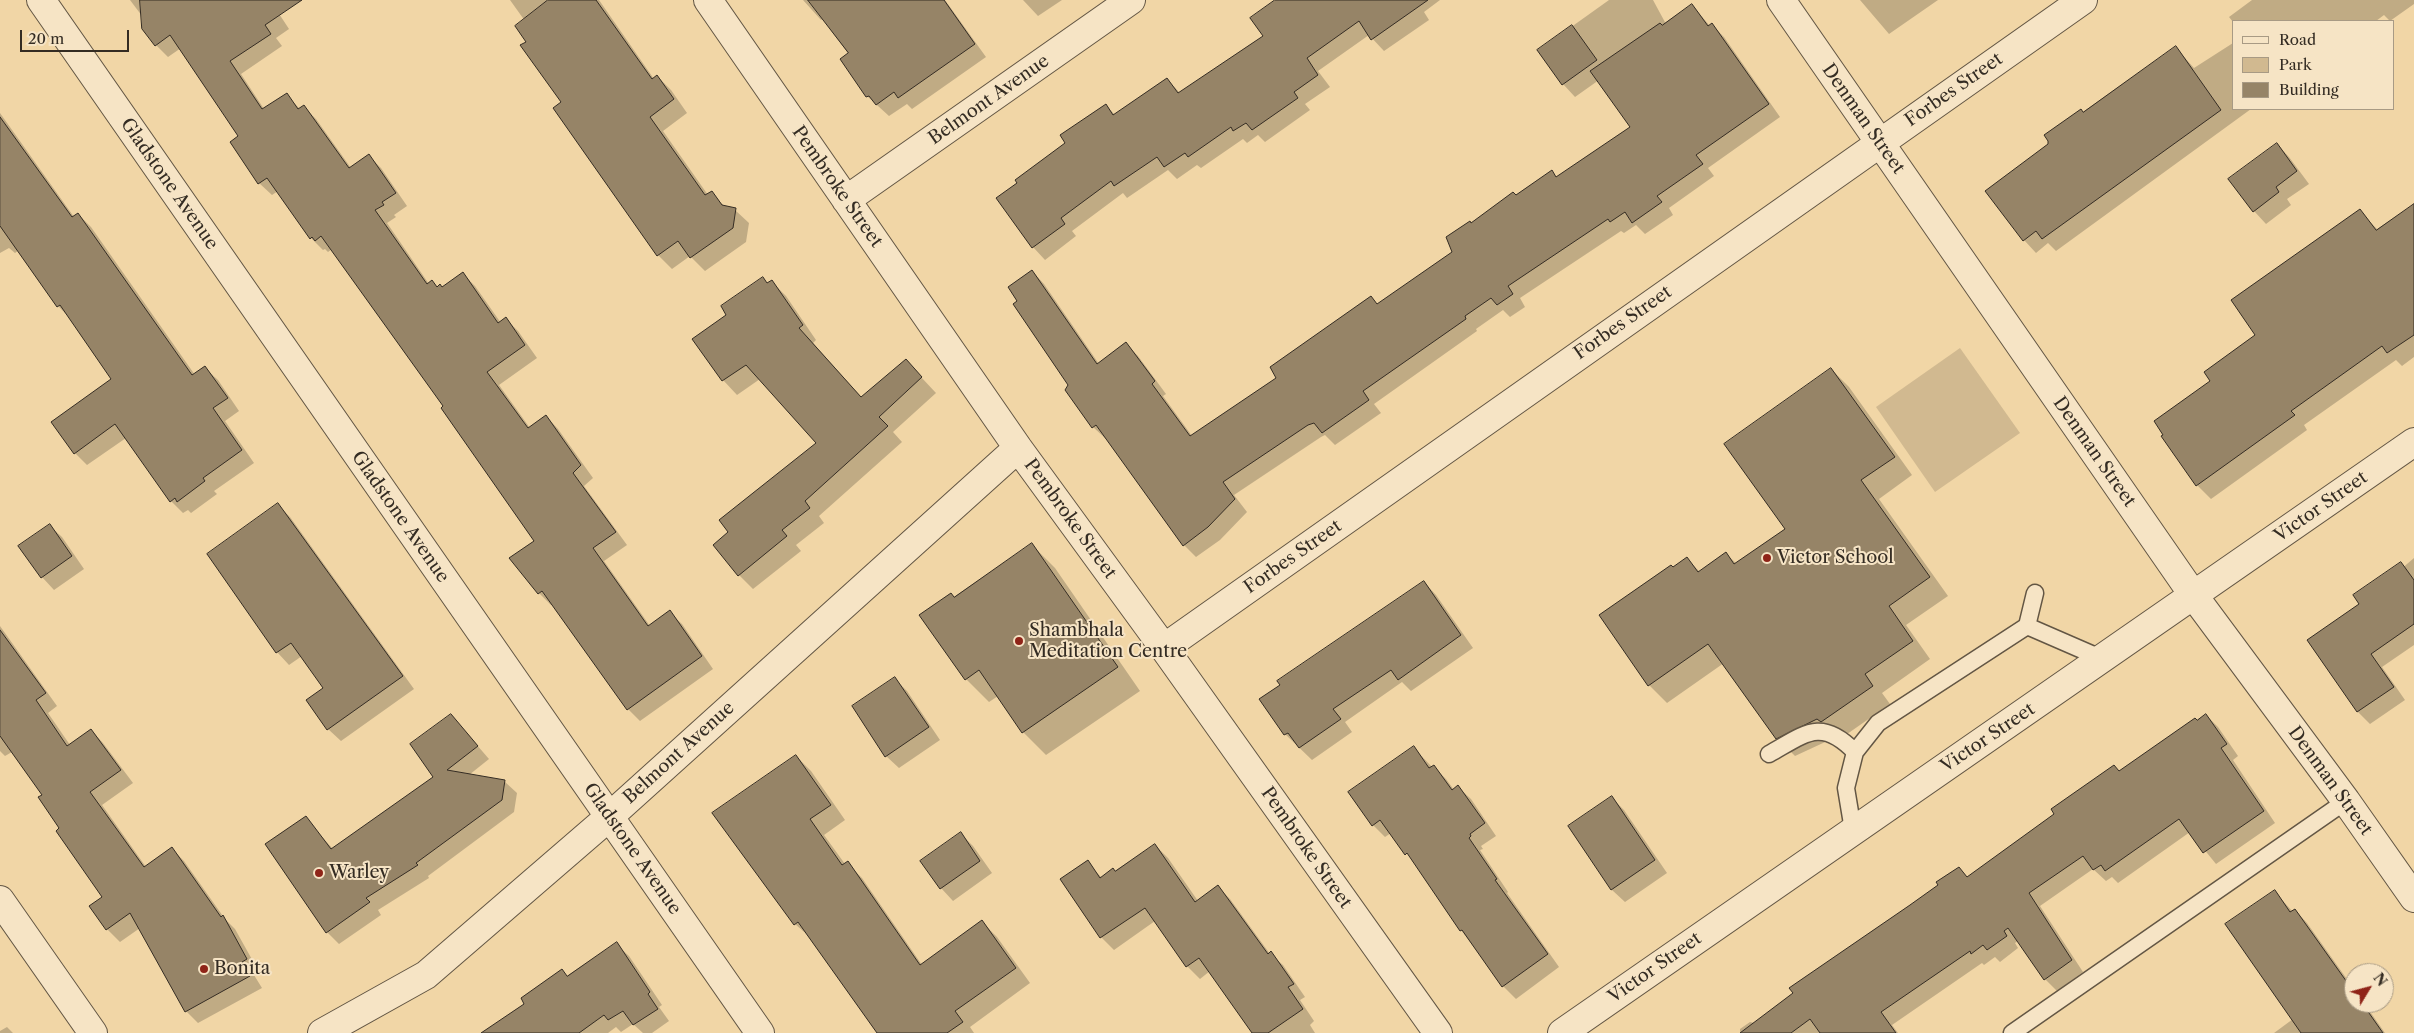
<!DOCTYPE html>
<style>
body{margin:0}
#map{position:relative;width:2414px;height:1033px;overflow:hidden;background:#f1d6a6;font-family:"Libre Caslon Text",serif}
canvas{display:block}
.legend{position:absolute;left:2232px;top:20px;width:162px;height:90px;box-sizing:border-box;background:#f6e4c5;border:1px solid #a89a84;margin:0;padding:6px 9px;list-style:none;font-size:15px;color:#342c23}
.legend li{display:flex;align-items:center;gap:10px;height:25px}
.legend b{width:25px;border:1px solid #a89a84}
.north{position:absolute;left:2344px;top:963px;width:50px;height:50px;box-sizing:border-box;background:#f6e4c5;border:1px solid #a89a84;border-radius:50%;rotate:53deg;font-size:14px;font-weight:700;line-height:20px;text-align:center;color:#342c23}
.north::after{content:'';display:block;margin:auto;width:18px;height:22px;background:#8f2418;clip-path:polygon(50% 0,100% 100%,50% 72%,0 100%)}
.scale{position:absolute;left:20px;top:30px;width:109px;height:22px;box-sizing:border-box;border:2px solid #342c23;border-top:0;padding-left:6px;font-size:15px;line-height:18px;white-space:nowrap;color:#342c23;-webkit-text-stroke:4px #f6e4c5;paint-order:stroke}
</style>
<div id="map">
<canvas width="2414" height="1033"></canvas>
<ul class="legend">
<li><b style="height:6px;background:#f6e4c5"></b>Road</li>
<li><b style="height:14px;background:#d1b990"></b>Park</li>
<li><b style="height:14px;background:#968467"></b>Building</li>
</ul>
<div class="north">N</div>
<div class="scale">20 m</div>
</div>
<script>
const ctx = document.querySelector('canvas').getContext('2d');
ctx.lineJoin = 'round';
function paint(path, color) { ctx.fillStyle = color; ctx.fill(path, 'evenodd'); }
function strokePath(path, color, width, dash) { ctx.strokeStyle = color; ctx.lineWidth = width; ctx.lineCap = dash ? 'butt' : 'round'; ctx.setLineDash(dash || []); ctx.stroke(path); }
function write(font, color, halo, rows, align = 'center') {
  ctx.font = font + ' "Libre Caslon Text",serif'; ctx.lineWidth = 4; ctx.setLineDash([]); ctx.textBaseline = 'middle'; ctx.strokeStyle = halo; ctx.fillStyle = color; for (const [text, x, y, turn = 0] of rows) {
    ctx.save(); ctx.translate(x, y); ctx.rotate((+turn || 0) * Math.PI / 180); ctx.textAlign = isNaN(turn) ? turn : align; if (halo) ctx.strokeText(text, 0, 0); ctx.fillText(text, 0, 0); ctx.restore();
  }
}
paint(new Path2D(`
 M1960 348 2020 433 1935 492 1876 407Z`), '#d1b990');
paint(new Path2D(`
 M130 0H270L289 29 276 38 282 46 241 74 264 109 286 95 300 109 304 107 316 119 351 168 369 156 381 168 407 206 394 215 396 217 387 223 429 284 432 282 438 288H443L463 274 475 286 501 323 506 319 518 331 537 358 499 385 530 428 546 416 558 429 593 478 584 486 627 545 604 561 650 626 669 612 682 624 713 669 640 721 628 709 553 604 551 605 539 593 535 541 445 406 332 249 328 252 325 249 323 250 311 238 278 191 272 195 259 183 231 142 240 136 181 48 168 57 156 45 142 16Z
 M510 0H599L654 79 657 76 671 90 687 113 663 131 708 195 712 193 726 208 735 210 749 223 746 242 705 271 690 256 672 269 658 255 563 102 528 42 525 21Z
 M803 0H945L986 57 912 109 907 104 889 116 867 96 850 54 824 18 821 20Z
 M1023 0H1062L1038 16Z
 M1278 0H1440L1424 12 1429 20 1384 51 1369 35 1318 71 1330 87 1305 104 1310 110 1265 142 1258 135 1247 143 1243 139 1201 168 1197 165 1177 179 1168 170 1127 198 1123 193 1072 231 1076 236 1045 260 1033 247 997 199 1066 143 1106 105 1115 115 1167 79 1180 93 1265 37Z
 M1609 0H1653L1666 24 1692 5 1710 26 1712 25 1724 37 1780 117 1708 168 1714 176 1669 208 1673 215 1645 234 1636 225 1624 233 1621 231 1520 298 1525 307 1510 317 1503 310 1476 329 1477 331 1374 404 1381 413 1335 445 1325 435 1321 437 1234 495 1247 512 1220 540 1196 557 1184 545 1107 438 1106 439 1093 427 1066 390 1070 385 1019 301 1032 271 1044 284 1099 364 1126 344 1138 356 1166 394 1163 396 1192 436 1278 379 1371 297 1378 305 1454 252 1471 224 1551 172 1557 178 1632 127 1599 80 1575 97 1563 84 1539 50Z
 M1860 0H1938L1889 34Z
 M2252 0H2414V4L2390 21 2384 15 2376 21 2233 22 2229 17Z
 M2233 43V109H2251L2056 251 2048 243 2036 253 2024 240 2049 145 2084 113 2176 48 2194 68Z
 M0 113 74 217 78 214 91 227 195 375 205 368 218 380 239 411 225 421 254 463 214 491 217 494 191 513 188 510 183 513 171 501 126 438 87 465 75 453 113 379 71 319 58 306 19 250 15 253 9 248 0 253Z
 M2277 144 2289 157 2309 184 2287 199 2291 205 2266 224 2254 211Z
 M2414 206V357L2402 366 2396 360 2304 425 2307 430 2211 499 2197 485 2212 381 2257 335 2359 211 2378 230Z
 M772 282 786 296 816 340 813 343 862 398 906 361 936 393 893 432 902 442 819 516 824 523 796 545 801 551 753 589 739 575 817 443 760 379 737 395 723 380 694 339Z
 M1831 369 1849 387 1912 475 1879 499 1948 596 1906 625 1930 659 1882 693 1890 704 1840 739 1836 737 1795 756 1777 738 1724 663 1667 703 1649 685 1673 569 1687 559 1700 572 1726 554 1737 564 1786 529Z
 M278 505 290 517 414 689 341 741 328 729 325 688 302 656 289 665 277 652Z
 M49 525 62 537 84 569 54 590 42 577Z
 M1032 545 1055 568 1140 691 1046 755 1023 732 998 696 989 702 966 679 954 598Z
 M2414 558V645L2382 667 2405 700 2370 724 2358 712 2308 641 2360 604Z
 M1424 582 1436 595 1473 648 1411 691 1402 682 1345 722 1352 732 1312 760 1285 734 1282 685Z
 M0 626 57 706 48 713 70 745 91 730 103 743 133 783 102 805 146 867 172 849 184 861 225 919 235 929 259 972 254 975 262 988 198 1023 186 1011 140 928 120 942 107 929 91 907 104 898 61 828 43 795 12 752 5 756 0 751Z
 M895 679 907 691 940 740 899 768 886 756Z
 M451 715 489 759 469 775 504 781 517 793 514 812 428 876 429 878 378 910 381 915 339 944 327 932 305 818 333 849 434 777Z
 M2206 715 2218 727 2238 756 2233 760 2275 823 2216 864 2190 832 2118 883 2112 877 2106 881 2093 869 2040 906 2083 972 2057 991 2045 979 2018 941 2015 943 2018 948 2000 962 1995 957 1984 965 1982 963 1892 1025 1898 1033H1740V1029L1750 1022 1755 1023 1940 885 1959 868 1968 878 2120 772Z
 M1414 748 1432 767 1433 766 1446 779 1454 790 1458 787 1471 799 1496 836 1481 846 1483 849 1480 850 1508 892 1507 893 1559 967 1516 999 1503 986 1461 930 1417 865 1391 833 1385 837 1373 825Z
 M796 756 811 771 845 820 824 835 845 864 847 863 862 878 922 965 982 922 997 937 1030 983 970 1027 974 1033H878L811 938 795 924 714 813Z
 M1612 798 1624 810 1667 873 1625 902 1612 890 1570 826Z
 M961 834 973 846 992 873 953 901 941 888Z
 M1155 845 1168 858 1198 901 1218 887 1230 899 1270 954 1283 965 1305 997 1300 1000 1314 1021 1310 1025 1315 1033H1253L1210 971 1200 979 1187 966 1155 921 1114 950 1101 937 1062 879 1087 862 1102 878 1116 873Z
 M2274 891 2293 912 2295 910 2307 923 2354 989V1003H2364L2385 1033H2274L2293 1019Z
 M616 944 629 956 662 1005 659 1007 669 1021 652 1033H643L633 1024 621 1032 616 1027 608 1033H483Z
 M7 1027 13 1033H0V1031Z`), '#0003');
const building = new Path2D(`
 M140 0H302L265 25 271 34 230 61 262 109 287 93 298 109 304 105 349 168 369 154 396 193 382 202 384 205 375 210 427 284 432 280 437 287 440 284 442 287 463 272 498 323 506 317 525 345 487 372 528 428 546 415 581 465 573 473 616 532 593 548 648 626 670 610 702 656 627 710 542 591 538 594 509 558 534 541 441 408 443 406 321 236 315 241 312 237 310 239 267 178 258 184 230 142 238 136 170 35 155 46 142 29Z
 M548 0H596L652 79 657 75 674 99 650 117 705 195 712 191 722 205 736 208 733 228 690 258 678 241 657 256 553 108 561 102 520 45 526 42 515 26Z
 M808 0H944L975 44 898 98 894 92 876 105 869 96 866 97 840 59 848 53Z
 M1275 0H1428L1371 40 1359 21 1307 58 1318 75 1294 92 1298 98 1252 130 1246 123 1233 131 1231 127 1188 157 1185 153 1164 167 1157 157 1114 186 1111 181 1061 218 1065 224 1032 248 996 198 1017 183 1015 180 1065 143 1060 135 1106 104 1113 115 1167 78 1178 93 1263 36 1250 18Z
 M1692 4 1708 26 1712 23 1769 104 1696 155 1703 164 1657 196 1662 202 1632 223 1625 212 1610 222 1608 219 1508 286 1513 294 1497 305 1491 298 1465 316 1466 319 1363 391 1369 400 1322 433 1314 423 1308 425 1223 482 1235 499 1208 527 1183 546 1096 425 1092 428 1065 390 1068 385 1013 304 1017 301 1008 287 1032 270 1097 364 1126 342 1155 381 1152 384 1190 436 1276 378 1270 367 1371 296 1377 304 1452 252 1446 237 1470 221 1471 223 1513 192 1516 195 1552 170 1556 177 1630 127 1590 71 1660 23 1662 25Z
 M1572 25 1597 60 1562 85 1537 50Z
 M2176 46 2221 110 2042 239 2036 231 2023 241 1985 191 2048 144V141L2044 135 2081 109 2083 112Z
 M0 117 72 217 78 213 192 375 205 366 228 398 213 408 242 450 203 478 205 481 177 502 175 498 170 502 115 424 74 454 51 422 111 379 60 305 57 307 0 226Z
 M2277 143 2297 171 2276 187 2279 192 2253 212 2228 179Z
 M2414 204V335L2387 353 2382 346 2291 411 2295 415 2196 486 2161 436 2163 435 2154 421 2210 381 2204 372 2255 335 2231 300 2360 209 2376 230Z
 M763 277 767 283 772 280 803 325 799 328 861 397 906 359 922 377 879 417 888 426 805 501 810 508 782 530 787 536 738 576 713 545 728 532 719 520 816 443 746 365 722 381 692 339 726 315 721 306Z
 M1831 368 1895 457 1861 480 1930 577 1889 606 1913 641 1865 674 1873 686 1821 722 1817 719 1776 739 1708 644 1648 686 1599 615 1671 565 1673 567 1687 557 1698 572 1726 552 1734 564 1785 529 1724 444Z
 M278 503 403 676 327 730 306 700 323 688 291 643 276 653 207 554Z
 M50 524 72 556 41 578 18 546Z
 M1032 543 1118 667 1022 733 979 670 965 680 919 615 951 593 954 597Z
 M2401 562 2414 580V624L2371 654 2394 687 2357 712 2307 640 2359 604 2353 595Z
 M1424 581 1461 635 1398 680 1391 670 1333 709 1341 719 1299 748 1288 733 1284 735 1259 699 1280 685 1277 681Z
 M0 630 46 693 36 700 67 746 91 729 121 770 90 792 144 867 172 847 221 917 223 915 247 959 242 962 250 976 185 1012 130 913 106 930 89 906 102 897 56 831 59 828 38 797 42 795 0 736Z
 M895 677 929 727 885 757 852 706Z
 M451 714 478 746 447 770 505 780 502 800 416 863 418 865 366 898 370 902 326 933 265 844 306 816 331 849 433 777 410 744Z
 M2206 714 2227 744 2221 748 2264 811 2203 853 2179 819 2105 871 2101 865 2093 870 2083 856 2029 893 2072 960 2044 980 2008 928 2004 931 2007 936 1987 950 1983 945 1971 954 1970 951 1881 1012 1896 1033H1820L1810 1019 1791 1033H1740L1793 993 1789 988 1910 905 1938 885 1936 882 1959 867 1967 877 2054 814 2051 809 2114 765 2119 771 2195 718 2197 720Z
 M1414 746 1429 768 1434 765 1452 790 1458 785 1485 823 1470 834 1471 836 1469 838 1497 879 1495 880 1548 954 1502 987 1462 930 1460 931 1407 853 1405 855 1380 820 1372 826 1348 792Z
 M796 755 831 805 810 819 842 865 848 861 920 965 982 920 1016 968 955 1011 963 1022 947 1033H877L798 922 794 925 712 813Z
 M1612 796 1655 860 1611 890 1568 826Z
 M961 832 980 861 940 889 920 861Z
 M1155 844 1195 902 1218 885 1268 954 1271 951 1294 984 1288 987 1303 1009 1268 1033H1252L1199 958 1186 967 1145 908 1100 938 1060 879 1088 860 1100 878 1113 868 1115 871Z
 M2275 890 2290 912 2295 909 2354 992V1003H2362L2383 1033H2301L2225 924Z
 M617 942 650 992 648 994 658 1009 633 1025 623 1011 608 1020 604 1015 579 1033H481L524 1004 521 998 562 969 567 976Z`);
paint(building, '#968467');
strokePath(building, '#342c23', 1);
const lane = new Path2D(`
 M2035 593 2027 626 2103 659
 M1769 754C1805 734 1821 717 1855 752
 M1853 830 1846 788 1855 752 1878 723 2027 626
 M2012 1033 2346 801`);
const street = new Path2D(`
 M41 0 760 1033
 M708 0 1018 448 1164 648 1438 1033
 M1781 0 2194 596 2346 801 2414 898
 M846 200 1131 0
 M1164 648 2083 0
 M0 900 93 1033
 M322 1033 426 975 609 817 1018 448
 M1562 1033 2414 442`);
strokePath(lane, '#635644', 19);
strokePath(street, '#635644', 30);
strokePath(lane, '#f6e4c5', 16);
strokePath(street, '#f6e4c5', 28);
for (const [x, y, r, color] of [
 [1767,558,5,"#8f2418"],
 [1019,641,5,"#8f2418"],
 [319,873,5,"#8f2418"],
 [204,969,5,"#8f2418"]
]) { const dot = new Path2D(); dot.arc(x, y, r, 0, 2 * Math.PI); ctx.fillStyle = color; ctx.fill(dot); strokePath(dot, '#f6e4c5', 2); }
write('18px', '#342c23', '#f6e4c5', [
 ["Forbes Street",1954,90,-35],
 ["Belmont Avenue",989,100,-35],
 ["Denman Street",1863,119,55],
 ["Gladstone Avenue",169,184,55],
 ["Pembroke Street",837,187,55],
 ["Forbes Street",1623,323,-35],
 ["Denman Street",2094,452,55],
 ["Victor Street",2321,507,-35],
 ["Gladstone Avenue",400,517,55],
 ["Pembroke Street",1070,519,54],
 ["Forbes Street",1293,557,-35],
 ["Victor Street",1988,738,-34],
 ["Belmont Avenue",679,753,-42],
 ["Denman Street",2330,781,54],
 ["Pembroke Street",1306,848,55],
 ["Gladstone Avenue",632,849,55],
 ["Victor Street",1655,968,-35]
]);
write('18px', '#342c23', '#f6e4c5', [
 ["Victor School",1777,558],
 ["Shambhala",1029,631],
 ["Meditation Centre",1029,652],
 ["Warley",329,873],
 ["Bonita",214,969]
], 'left');
</script>
